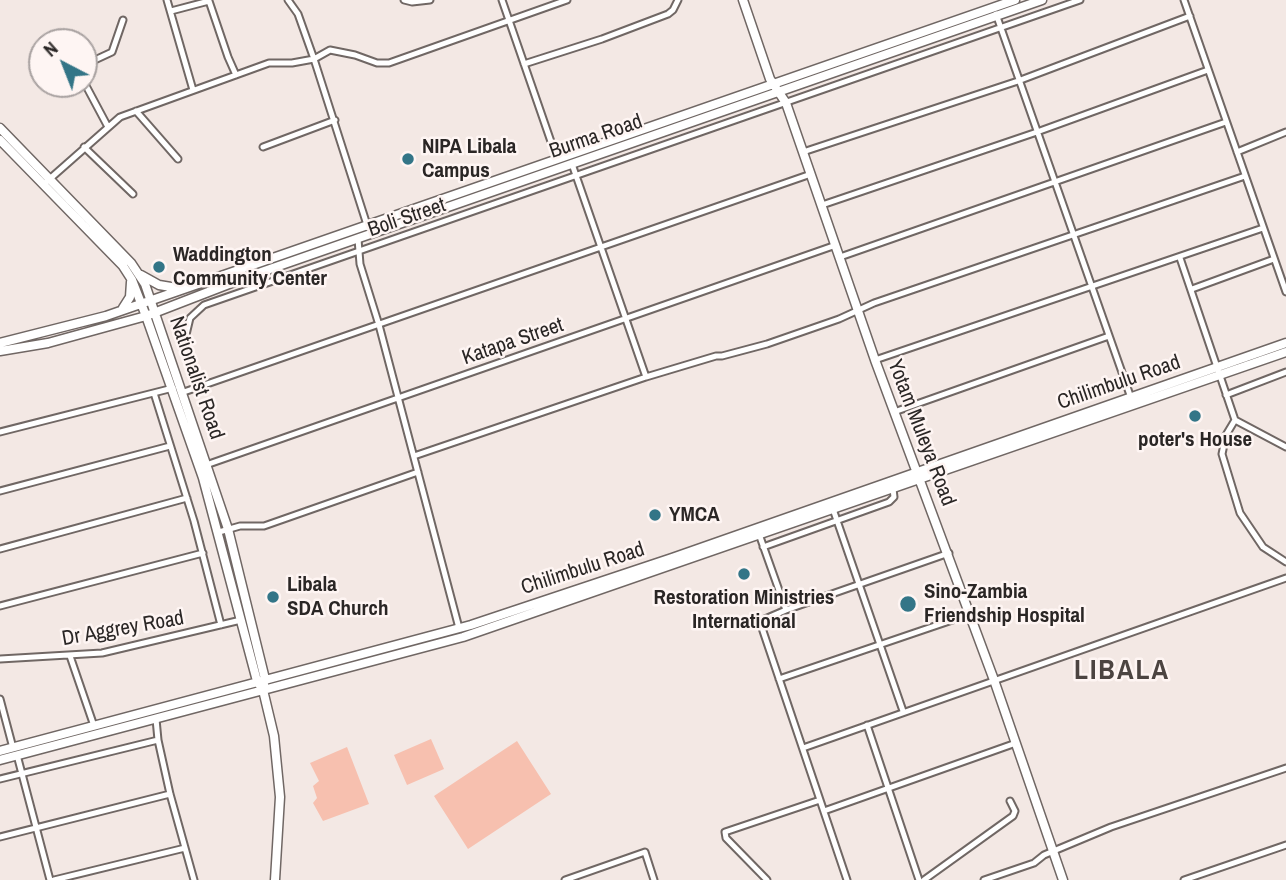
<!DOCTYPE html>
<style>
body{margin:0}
#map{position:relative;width:1286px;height:880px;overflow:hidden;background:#f3e8e4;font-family:"Archivo Narrow",sans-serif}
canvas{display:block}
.north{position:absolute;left:28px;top:28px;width:70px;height:70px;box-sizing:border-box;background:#fef5f3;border:2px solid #a9a2a1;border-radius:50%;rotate:318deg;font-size:19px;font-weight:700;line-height:28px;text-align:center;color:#2a2625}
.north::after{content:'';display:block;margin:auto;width:24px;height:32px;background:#337587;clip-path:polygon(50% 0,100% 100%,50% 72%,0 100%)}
</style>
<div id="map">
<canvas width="1286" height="880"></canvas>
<div class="north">N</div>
</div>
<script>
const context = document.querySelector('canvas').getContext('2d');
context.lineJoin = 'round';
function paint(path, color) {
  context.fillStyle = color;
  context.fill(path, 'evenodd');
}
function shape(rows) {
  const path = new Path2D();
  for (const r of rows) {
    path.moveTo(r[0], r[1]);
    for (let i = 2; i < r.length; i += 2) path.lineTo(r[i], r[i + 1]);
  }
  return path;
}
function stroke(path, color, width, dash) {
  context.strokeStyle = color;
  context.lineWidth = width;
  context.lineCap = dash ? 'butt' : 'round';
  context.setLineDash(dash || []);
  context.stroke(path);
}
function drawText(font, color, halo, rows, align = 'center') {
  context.font = font + ' "Archivo Narrow",sans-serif';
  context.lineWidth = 5;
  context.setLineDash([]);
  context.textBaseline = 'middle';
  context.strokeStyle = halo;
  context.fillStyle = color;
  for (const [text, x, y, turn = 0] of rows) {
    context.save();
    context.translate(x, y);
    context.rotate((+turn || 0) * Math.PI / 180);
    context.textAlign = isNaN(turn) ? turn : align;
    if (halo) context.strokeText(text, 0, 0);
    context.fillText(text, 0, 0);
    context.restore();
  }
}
paint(shape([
 [431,739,444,769,407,785,394,755],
 [517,741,551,794,468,849,434,796],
 [347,747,369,804,323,821,313,803,317,798,313,786,319,781,310,763]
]), '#f7c0af');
const street = shape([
 [167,0,193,90],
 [288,0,298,14,314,59,368,228],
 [404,0,412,2,430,0],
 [502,0,557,159],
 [1184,0,1286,292],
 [171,11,209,1,228,57,236,75],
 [996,14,1131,398],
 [524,64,602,39,668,14,673,10,678,0],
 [84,65,112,52,123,20],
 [84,82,108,127],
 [136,111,178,159],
 [84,147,133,194],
 [263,147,335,120],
 [803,152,1018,81,1190,16],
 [1237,152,1286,132],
 [572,164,646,377],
 [44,184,120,117,269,63,292,63,314,59,330,50,355,55,377,63,389,63,567,0],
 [822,205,1037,132,1208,70],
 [358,239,360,264,379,325,459,628],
 [840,257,1226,122],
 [1180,258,1235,420,1286,447],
 [1192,289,1274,259],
 [875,360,1263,228],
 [199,386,185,339,190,318,204,305,1080,0],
 [154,393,194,521,221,625],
 [181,393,811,174],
 [1226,395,1286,372],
 [894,412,1109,336],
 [1235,420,1226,435,1222,454,1240,513,1263,547,1286,562],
 [0,432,173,388],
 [414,456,646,377,716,356,722,356,767,344,839,319,874,303,1245,176],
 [206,465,836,245],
 [0,491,170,446],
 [833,509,903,711],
 [219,532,240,526,264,526,418,472],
 [759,534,786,610],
 [763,547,889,502,894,497,893,489],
 [0,549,187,498],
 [0,606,203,553],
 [70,656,94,726],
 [0,659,102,653,241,620],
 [779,679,970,614],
 [0,699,13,748],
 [156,719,158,740,170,794,194,880],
 [867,725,919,880],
 [803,748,1286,578],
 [17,755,50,880],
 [0,779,158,740],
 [824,811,1016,743],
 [0,837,170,794],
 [54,880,185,848],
 [565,880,645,852,654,880],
 [767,880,726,838,725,832,820,800],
 [847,880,761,625,765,619,786,610,949,553],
 [924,880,1013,816,1015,811,1010,801],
 [984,880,1034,863,1044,855,1111,827,1286,768],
 [1184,880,1286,845]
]);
const secondary = shape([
 [743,0,770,79,786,103,875,360,994,680,1063,880],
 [0,128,131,263,145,284,228,529,265,679,264,684],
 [0,140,123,266,132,280,146,316,203,478,257,681,263,690,274,736,280,797,275,880],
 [141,275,159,285,177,288],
 [123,308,130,297,131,282],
 [0,343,106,316,1015,0],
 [0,351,48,343,146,316,247,277,1042,0],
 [0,751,471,625,672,558,1286,343],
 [0,760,463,637,1286,352]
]);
stroke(street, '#706764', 9);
stroke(secondary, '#706764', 11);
stroke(street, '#fff', 5);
stroke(secondary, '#fff', 8);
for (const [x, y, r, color] of [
 [408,159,7,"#337587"],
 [159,267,7,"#337587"],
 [1195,416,7,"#337587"],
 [655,515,7,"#337587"],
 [744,574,7,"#337587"],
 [273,597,7,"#337587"],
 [908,604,9,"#337587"]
]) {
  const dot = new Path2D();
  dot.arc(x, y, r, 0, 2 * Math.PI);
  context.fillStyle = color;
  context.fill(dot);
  stroke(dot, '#fef5f3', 2.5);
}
drawText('21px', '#2a2625', '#fef5f3', [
 ["Burma Road",596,137,-19],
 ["Boli Street",407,218,-19],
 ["Katapa Street",513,342,-19],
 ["Nationalist Road",196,378,71],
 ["Chilimbulu Road",1119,383,-19],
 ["Yotam Muleya Road",921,433,69],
 ["Chilimbulu Road",583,569,-18],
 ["Dr Aggrey Road",123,629,-10]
]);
drawText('bold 21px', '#2a2625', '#fef5f3', [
 ["NIPA Libala",422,147],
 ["Campus",422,171],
 ["Waddington",173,255],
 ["Community Center",173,279],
 ["poter's House",1195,440,"center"],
 ["YMCA",669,515],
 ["Libala",287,585],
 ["SDA Church",287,609],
 ["Sino-Zambia",924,592],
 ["Friendship Hospital",924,616],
 ["Restoration Ministries",744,598,"center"],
 ["International",744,622,"center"]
], 'left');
context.letterSpacing = '2px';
drawText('bold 28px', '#4c4441', '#fef5f3', [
 ["LIBALA",1122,671]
]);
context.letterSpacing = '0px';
</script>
